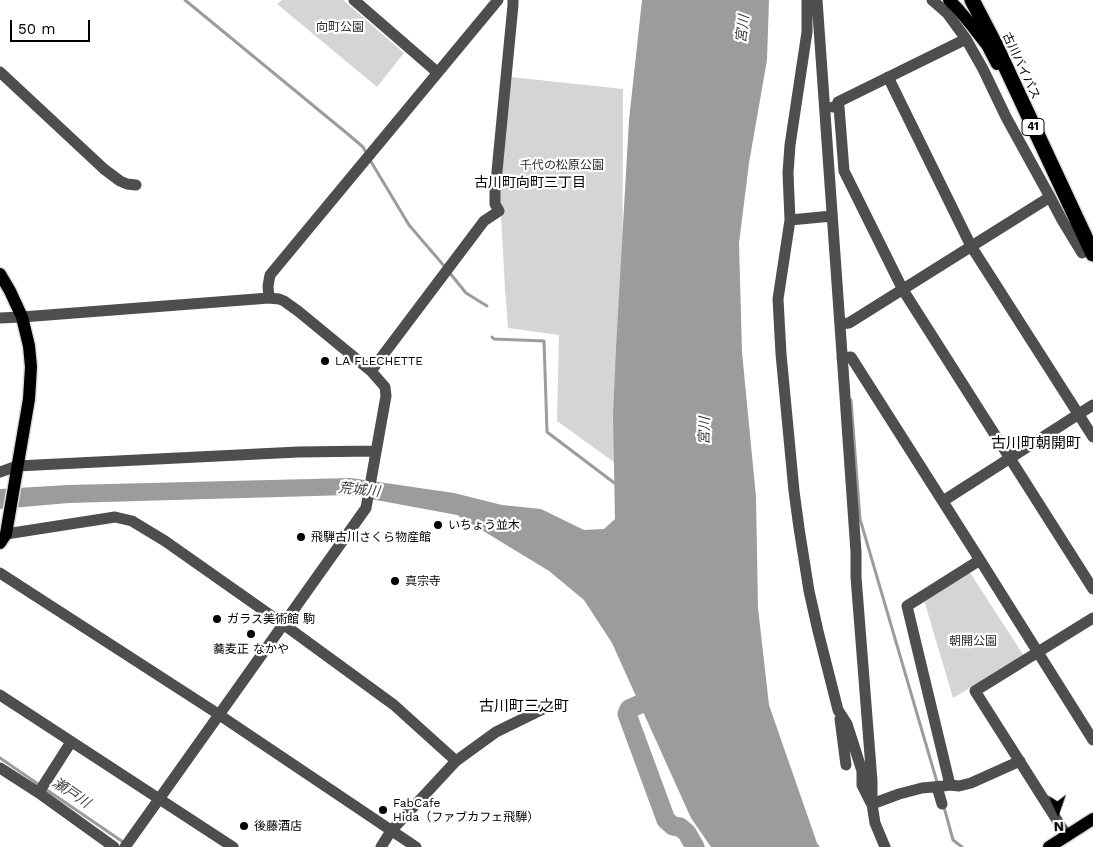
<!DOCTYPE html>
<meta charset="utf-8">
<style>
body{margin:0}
#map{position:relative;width:1093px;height:847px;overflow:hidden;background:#fff;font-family:"Work Sans",sans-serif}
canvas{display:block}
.north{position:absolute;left:1033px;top:787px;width:50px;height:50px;-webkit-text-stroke:4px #fff;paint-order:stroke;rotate:177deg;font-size:14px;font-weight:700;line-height:20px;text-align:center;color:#000}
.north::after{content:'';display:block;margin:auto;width:18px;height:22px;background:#000;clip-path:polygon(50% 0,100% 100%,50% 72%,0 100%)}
.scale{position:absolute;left:10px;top:20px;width:80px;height:22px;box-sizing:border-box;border:2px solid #000;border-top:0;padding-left:6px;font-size:15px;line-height:18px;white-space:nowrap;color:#000;-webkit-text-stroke:4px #fff;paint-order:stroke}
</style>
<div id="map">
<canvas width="1093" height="847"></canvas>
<div class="north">N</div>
<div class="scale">50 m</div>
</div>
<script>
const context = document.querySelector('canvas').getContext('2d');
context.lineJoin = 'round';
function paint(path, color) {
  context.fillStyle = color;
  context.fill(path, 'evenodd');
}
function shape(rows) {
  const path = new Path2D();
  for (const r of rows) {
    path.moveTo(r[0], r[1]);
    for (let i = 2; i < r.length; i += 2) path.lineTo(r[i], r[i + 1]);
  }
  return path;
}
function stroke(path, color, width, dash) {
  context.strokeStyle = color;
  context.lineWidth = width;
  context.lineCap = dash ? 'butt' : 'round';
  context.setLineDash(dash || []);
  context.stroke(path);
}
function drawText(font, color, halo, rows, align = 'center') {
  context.font = font + ' "Work Sans","Noto Sans JP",sans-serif';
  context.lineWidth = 4.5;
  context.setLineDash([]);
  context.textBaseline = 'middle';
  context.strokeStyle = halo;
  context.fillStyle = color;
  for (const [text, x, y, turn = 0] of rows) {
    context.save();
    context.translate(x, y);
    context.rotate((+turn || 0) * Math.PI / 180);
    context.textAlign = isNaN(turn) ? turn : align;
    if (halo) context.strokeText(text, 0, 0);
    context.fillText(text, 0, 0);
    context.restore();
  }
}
paint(shape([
 [282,0,343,0,404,53,377,87,277,4],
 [511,77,623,89,622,468,557,421,559,335,508,328,505,289,499,176],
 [969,571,1024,656,953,698,924,600]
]), '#d5d5d5');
paint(shape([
 [642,0,769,0,767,60,749,163,739,243,742,352,756,497,758,608,769,705,817,843,820,847,711,847,691,818,612,643,584,600,549,571,457,515,349,495,69,503,0,509,0,489,68,485,351,478,454,493,502,505,541,509,584,530,604,529,615,519,613,415,616,348,629,120]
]), '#9c9c9c');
stroke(shape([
 [185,0,349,135,363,147,367,154],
 [370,160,409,225,445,267],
 [449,272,466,293,487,306],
 [492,337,494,339,544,341,547,432,617,485],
 [851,400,860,519,937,782],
 [0,758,126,844],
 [944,807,953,840,962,847]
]), '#9c9c9c', 3);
stroke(shape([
 [663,694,629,709,627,714,666,820,673,826,680,827,687,833,695,847]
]), '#9c9c9c', 19);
const major = shape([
 [949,0,958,9,973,27,987,45,997,64],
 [0,274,10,291,22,317,29,346,31,367,29,399,6,534,0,543],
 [1049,847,1093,819]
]);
const highway = shape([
 [972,0,995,44,1093,254]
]);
stroke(major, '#dbdbdb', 15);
stroke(highway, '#dbdbdb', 18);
stroke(shape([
 [354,0,437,72],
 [807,0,807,32,790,145,788,173,790,220,778,299,781,354,794,491,799,528,809,591,818,631,838,710,847,724,862,771,862,785,871,803],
 [817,0,856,552,856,577,872,781,872,804,875,823,885,847],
 [932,0,947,13,966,39,983,69,1006,117,1050,197,1062,220,1082,253],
 [0,72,104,169,120,181,127,184,136,185],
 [888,77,971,246,1093,437],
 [833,107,839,107,838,102,966,39],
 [839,107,844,171,903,290,1093,589],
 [790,220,832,216],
 [269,298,268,286,270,275,498,0],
 [0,318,22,317,269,298,279,299,284,301,298,311,371,371],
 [840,324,849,323,1050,197],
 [842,358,851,357,980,560,1093,740],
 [0,472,17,466,298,452,375,451],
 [943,501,1093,405],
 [6,534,115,517,132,521,165,541,283,624,394,705,456,761],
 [0,573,212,710,416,847],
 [0,695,233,847],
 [840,719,846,765],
 [0,768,39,793,114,847],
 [950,785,907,606,980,560],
 [937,787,942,804],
 [41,789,71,742],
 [872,804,899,794,922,788,943,786,950,785,959,786,971,783,1020,761],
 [1067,836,975,691,1093,618],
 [125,847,366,508,386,396,385,387,371,371,484,221,499,211,495,204,495,192,513,5,513,0],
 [381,847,391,831,456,761,496,732,545,708,556,706]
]), '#4e4e4e', 11);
stroke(major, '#000', 12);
stroke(highway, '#000', 15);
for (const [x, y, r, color] of [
 [325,361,5,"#000"],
 [438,525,5,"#000"],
 [301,537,5,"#000"],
 [395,581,5,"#000"],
 [217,619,5,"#000"],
 [251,634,5,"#000"],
 [383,810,5,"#000"],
 [244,826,5,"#000"]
]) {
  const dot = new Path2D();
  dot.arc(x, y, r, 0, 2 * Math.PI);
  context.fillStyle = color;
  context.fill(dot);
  stroke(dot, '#fff', 2);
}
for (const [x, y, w] of [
 [1033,127,22]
]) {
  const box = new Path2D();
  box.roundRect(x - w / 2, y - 8.5, w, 17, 4);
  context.fillStyle = '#fff';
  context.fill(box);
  stroke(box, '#000', 1);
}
drawText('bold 11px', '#000', null, [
 ["41",1033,127]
]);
drawText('12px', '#2c2c2c', '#fff', [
 ["向町公園",340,27],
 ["千代の松原公園",562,165],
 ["朝開公園",973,641]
]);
drawText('12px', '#000', '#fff', [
 ["古川バイパス",1021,66,65]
]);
drawText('12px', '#000', '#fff', [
 ["LA FLECHETTE",335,361],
 ["いちょう並木",448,525],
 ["飛騨古川さくら物産館",311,537],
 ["真宗寺",405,581],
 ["ガラス美術館 駒",227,619],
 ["蕎麦正 なかや",251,649,"center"],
 ["FabCafe",393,803],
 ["Hida（ファブカフェ飛騨）",393,817],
 ["後藤酒店",254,826]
], 'left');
drawText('italic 14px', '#3d3d3d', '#fff', [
 ["宮川",743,29,-83],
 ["宮川",705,431,-89],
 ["荒城川",359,490,6],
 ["瀬戸川",71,793,34]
]);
drawText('14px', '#000', '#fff', [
 ["古川町向町三丁目",530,183]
]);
drawText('15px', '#000', '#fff', [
 ["古川町朝開町",1036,444],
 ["古川町三之町",524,707]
]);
</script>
